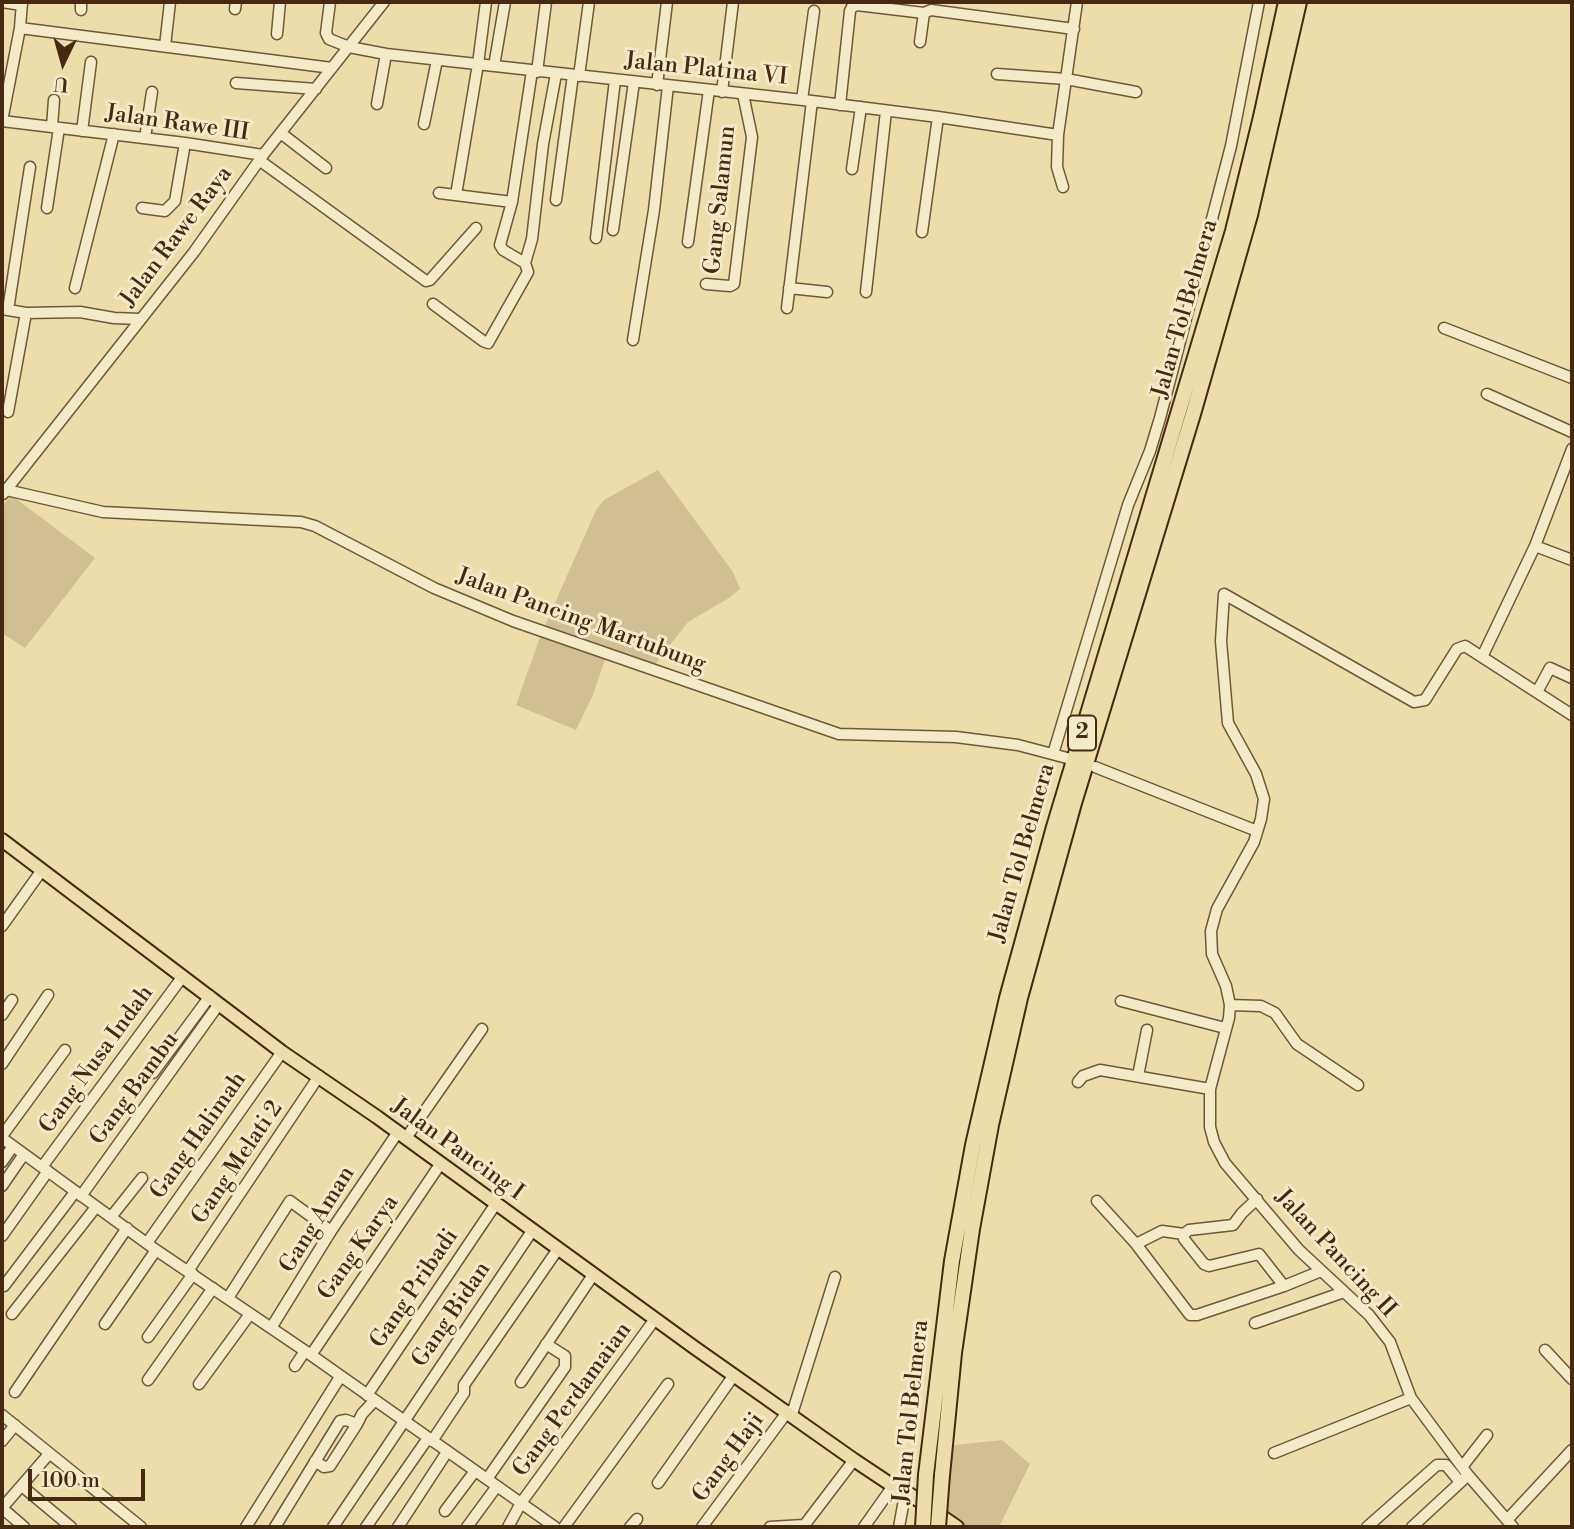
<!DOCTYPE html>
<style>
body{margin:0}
#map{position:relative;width:1574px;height:1529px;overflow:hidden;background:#ecdeab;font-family:"Libre Bodoni",serif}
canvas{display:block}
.frame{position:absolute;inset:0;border:4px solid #452a11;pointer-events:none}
.north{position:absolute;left:28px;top:28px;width:70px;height:70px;-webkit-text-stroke:5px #f3eac8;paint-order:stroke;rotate:185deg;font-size:19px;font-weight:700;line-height:28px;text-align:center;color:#452a11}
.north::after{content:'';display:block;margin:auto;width:24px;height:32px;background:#452a11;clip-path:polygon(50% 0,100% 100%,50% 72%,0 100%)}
.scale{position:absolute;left:28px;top:1469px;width:117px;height:32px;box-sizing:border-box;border:4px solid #452a11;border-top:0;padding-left:9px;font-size:21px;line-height:24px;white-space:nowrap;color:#452a11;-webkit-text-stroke:5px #f3eac8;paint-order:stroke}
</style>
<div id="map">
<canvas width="1574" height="1529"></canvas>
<div class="frame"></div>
<div class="north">U</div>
<div class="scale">100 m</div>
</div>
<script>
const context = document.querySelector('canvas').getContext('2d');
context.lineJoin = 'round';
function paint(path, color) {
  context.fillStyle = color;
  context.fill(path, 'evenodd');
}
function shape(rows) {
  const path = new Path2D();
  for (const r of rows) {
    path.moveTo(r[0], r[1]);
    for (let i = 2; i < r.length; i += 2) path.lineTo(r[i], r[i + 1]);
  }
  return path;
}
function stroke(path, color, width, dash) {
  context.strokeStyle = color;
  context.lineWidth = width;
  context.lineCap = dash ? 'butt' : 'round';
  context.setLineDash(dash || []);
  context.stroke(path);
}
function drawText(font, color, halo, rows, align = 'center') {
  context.font = font + ' "Libre Bodoni",serif';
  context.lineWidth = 6;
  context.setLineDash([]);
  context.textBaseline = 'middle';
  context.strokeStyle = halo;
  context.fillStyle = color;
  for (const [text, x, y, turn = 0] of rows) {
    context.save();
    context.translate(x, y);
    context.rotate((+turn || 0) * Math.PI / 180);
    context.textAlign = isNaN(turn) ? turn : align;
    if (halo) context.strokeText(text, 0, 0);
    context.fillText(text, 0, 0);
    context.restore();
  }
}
paint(shape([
 [658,470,733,572,740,589,729,598,688,622,649,672,606,657,592,697,576,730,516,705,540,637,596,510,604,500],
 [11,495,95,558,25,648,2,633,2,507],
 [1002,1440,1030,1464,999,1527,966,1527,947,1511,944,1446]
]), '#d0bf91');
const minor = shape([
 [2,2,22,5],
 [330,2,326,33,329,39,349,47,386,54,812,101,938,117,1058,135],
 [235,9,236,2],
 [81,10,81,2],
 [20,28,332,68],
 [277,34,280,2],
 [920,42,924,13,931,10,1074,29],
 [165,46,170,2],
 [494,66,505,2],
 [537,72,546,2],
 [997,74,1066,79,1136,92],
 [579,76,589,2],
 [236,83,316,89],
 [657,85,667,2],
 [722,92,733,2],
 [802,100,814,11],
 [377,104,386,54],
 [840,105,850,11,852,7,857,5,924,13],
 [2,121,185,143,263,155],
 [2,121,20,28,22,2],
 [424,124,437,60],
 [52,127,54,100],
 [82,131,91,62],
 [282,134,326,168],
 [145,138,152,92],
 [259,160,426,281,430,280,476,228],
 [852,169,861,107],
 [1063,187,1057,167,1058,135,1077,2],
 [457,189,478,64,486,2],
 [439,193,512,202],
 [556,200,573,75],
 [47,208,59,128],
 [142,208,165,211,175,201,185,143],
 [613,230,634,82],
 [922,232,938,117],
 [596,238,615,80],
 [688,242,709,90],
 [525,263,532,239,543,144,556,74],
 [706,284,730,286,734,284,752,137,743,94],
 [75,288,114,134],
 [789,288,827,292],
 [866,292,886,111],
 [433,304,483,341,488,343,528,272,525,263,503,250,500,245,512,202,532,71],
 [787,308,812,101],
 [2,309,26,313,80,312,114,318,140,319],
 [8,310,30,167],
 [1444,328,1572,378],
 [633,340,654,210,668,86],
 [1487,394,1572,432],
 [8,412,26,313],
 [2,489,103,512,301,522,315,526,434,588,513,621,839,734,956,737,1018,745,1067,758],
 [3,494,194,252,263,155,384,2],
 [1535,546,1572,560],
 [1482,657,1535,546,1572,449],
 [1537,692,1550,668,1572,678],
 [1053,754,1128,505,1150,451,1160,418,1231,146,1259,2],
 [1095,767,1257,831],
 [2,926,42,870],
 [1121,1001,1225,1028],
 [1230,1005,1261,1006,1275,1013,1297,1044,1358,1085],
 [2,1015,12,1000],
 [2,1064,48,995],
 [153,1073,210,996],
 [1138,1076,1147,1030],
 [1078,1082,1083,1076,1100,1070,1210,1089],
 [2,1136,65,1050],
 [2,1138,156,1250,311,1355,555,1527],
 [406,1138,482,1029],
 [2,1162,13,1146],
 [42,1167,183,976],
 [2,1186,24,1154],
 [81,1196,219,1004],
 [1257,1199,1242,1213,1233,1225,1189,1230,1184,1234,1184,1239,1204,1264,1209,1266,1259,1254,1284,1286,1321,1271],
 [1097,1201,1136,1244,1162,1231,1184,1234],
 [111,1217,142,1178],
 [2,1236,48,1171],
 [147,1243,282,1052],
 [1136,1244,1190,1315,1197,1315,1284,1286],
 [188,1271,319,1076],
 [4,1286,75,1192],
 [228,1298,290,1201,331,1231],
 [12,1314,96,1207],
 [1255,1323,1344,1292],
 [105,1324,156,1250],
 [271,1328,331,1231,398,1132],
 [148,1337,193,1274],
 [1545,1350,1572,1379],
 [311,1355,441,1163],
 [295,1366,305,1351],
 [148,1380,213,1288],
 [521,1382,593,1275],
 [199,1384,250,1314],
 [15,1392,127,1228],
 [367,1395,495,1205],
 [792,1414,835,1277],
 [2,1415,141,1527],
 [2,1441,15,1425],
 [432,1441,464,1393,464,1385,558,1249],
 [1274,1453,1411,1398],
 [315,1461,324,1467,330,1466,357,1424],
 [1462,1467,1487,1435],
 [487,1479,565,1367,565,1356,546,1344],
 [658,1483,734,1375],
 [23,1487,71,1527],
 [2,1508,49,1454],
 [2,1508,24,1527],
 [445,1511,475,1471],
 [1507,1520,1572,1450],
 [246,1527,340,1377],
 [275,1527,340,1421,346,1420,357,1424,362,1414,375,1400],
 [333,1527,532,1231],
 [366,1527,428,1438],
 [398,1527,447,1452],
 [467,1527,497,1486],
 [508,1527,521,1503,655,1319],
 [564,1527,668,1384],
 [630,1527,637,1519],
 [702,1527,788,1411],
 [770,1527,804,1525],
 [803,1527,854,1460],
 [864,1527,893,1486],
 [899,1527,904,1500],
 [1367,1527,1437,1465,1446,1465,1460,1482],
 [1412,1527,1465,1478],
 [1513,1527,1468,1475,1411,1398,1390,1342,1369,1315,1299,1250,1225,1163,1214,1142,1210,1127,1210,1089,1229,1018,1230,1005,1226,986,1212,954,1211,931,1217,909,1254,842,1261,819,1264,799,1256,774,1228,723,1221,641,1224,594,1414,702,1425,700,1457,649,1465,646,1572,715]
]);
const major = shape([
 [2,840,282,1052,377,1117,695,1348,854,1460,893,1486,905,1491,957,1527]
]);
const highway = shape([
 [926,1475,952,1261,973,1145,1007,998,1054,827,1233,231,1261,117,1286,2],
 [942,1475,954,1353,972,1229,991,1125,1020,998,1074,803,1193,414,1250,215,1299,2]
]);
stroke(minor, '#6f5738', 13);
stroke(major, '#452a11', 16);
stroke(highway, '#452a11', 18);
stroke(minor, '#f3eac8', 10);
stroke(major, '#ecdeab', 12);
stroke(highway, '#ecdeab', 14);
const highwayBridge = shape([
 [923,1527,926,1475],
 [938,1527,942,1475]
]);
stroke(highwayBridge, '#452a11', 18, []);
stroke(highwayBridge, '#ecdeab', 14);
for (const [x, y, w] of [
 [1082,733,28]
]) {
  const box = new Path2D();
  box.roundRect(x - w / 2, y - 17.5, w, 35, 5);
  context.fillStyle = '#f3eac8';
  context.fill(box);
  stroke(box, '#452a11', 2);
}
drawText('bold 21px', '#452a11', null, [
 ["2",1082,733]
]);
drawText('23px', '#452a11', '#f3eac8', [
 ["Jalan Platina VI",706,70,6],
 ["Jalan Rawe III",177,124,8],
 ["Gang Salamun",721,200,-84],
 ["Jalan Rawe Raya",177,237,-53],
 ["Jalan Tol Belmera",1186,309,-74],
 ["Jalan Pancing Martubung",581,621,20],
 ["Jalan Tol Belmera",1023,853,-74],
 ["Gang Nusa Indah",97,1060,-54],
 ["Gang Bambu",135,1089,-54],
 ["Gang Halimah",199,1136,-55],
 ["Jalan Pancing I",457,1150,36],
 ["Gang Melati 2",238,1163,-56],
 ["Gang Aman",318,1220,-58],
 ["Gang Karya",359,1248,-55],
 ["Jalan Pancing II",1335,1254,47],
 ["Gang Pribadi",415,1289,-56],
 ["Gang Bidan",452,1315,-56],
 ["Gang Perdamaian",573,1400,-54],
 ["Jalan Tol Belmera",912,1412,-84],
 ["Gang Haji",729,1458,-54]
]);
</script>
